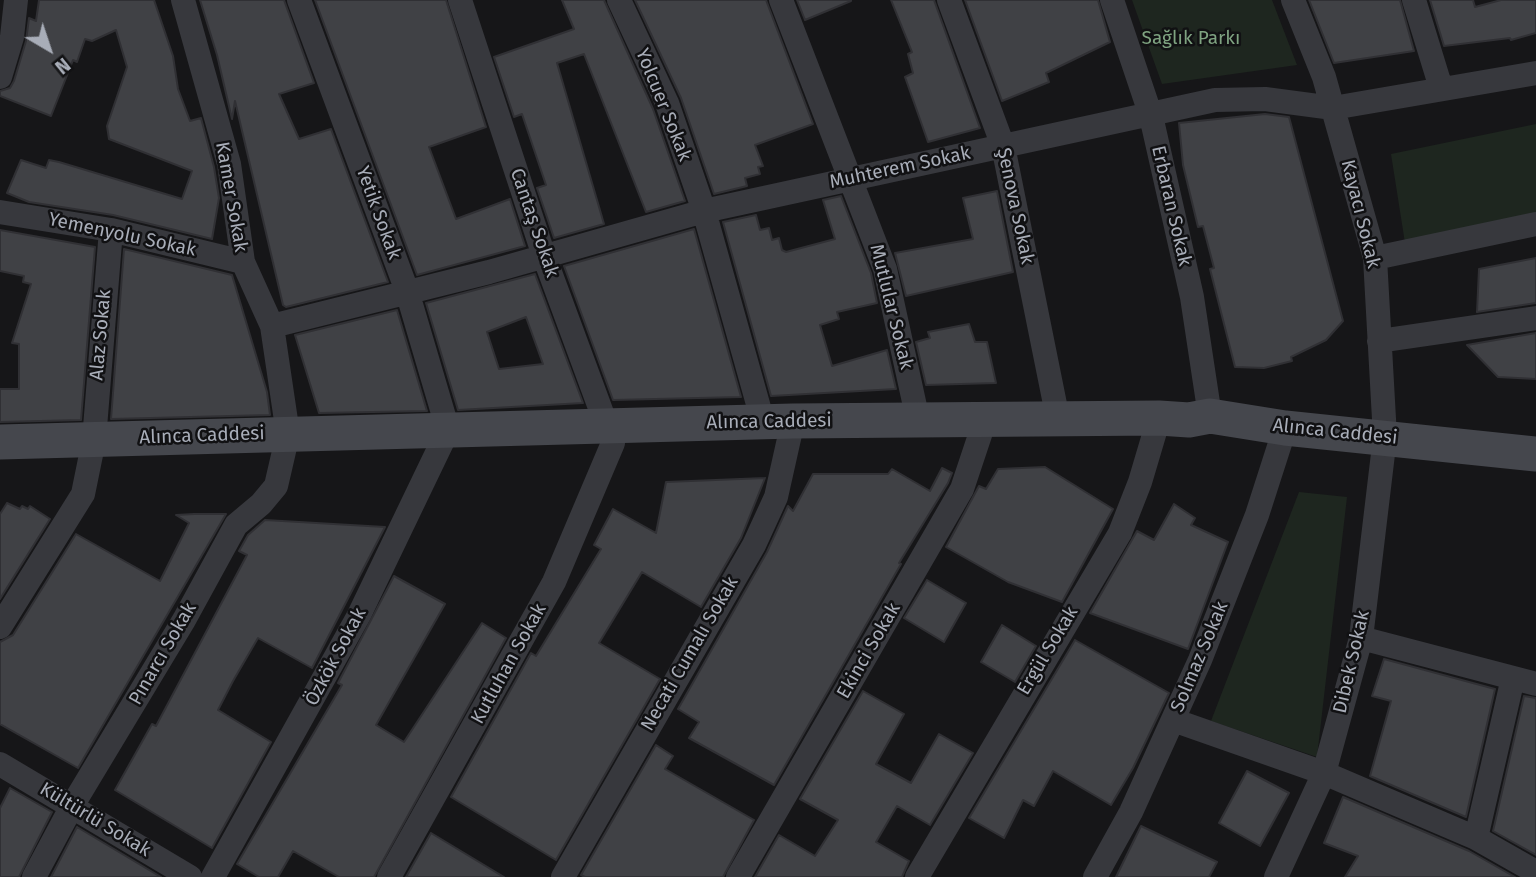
<!DOCTYPE html>
<meta charset="utf-8">
<style>
body{margin:0}
#map{position:relative;width:1536px;height:877px;overflow:hidden;background:#161618;font-family:"Fira Sans",sans-serif}
canvas{display:block}
.north{position:absolute;left:14px;top:14px;width:70px;height:70px;-webkit-text-stroke:5px #111113;paint-order:stroke;rotate:141deg;font-size:19px;font-weight:700;line-height:28px;text-align:center;color:#a8adb8}
.north::after{content:'';display:block;margin:auto;width:24px;height:32px;background:#a8adb8;clip-path:polygon(50% 0,100% 100%,50% 72%,0 100%)}
</style>
<div id="map">
<canvas width="1536" height="877"></canvas>
<div class="north">N</div>
</div>
<script>
const context = document.querySelector('canvas').getContext('2d');
context.lineJoin = 'round';
function paint(path, color) {
  context.fillStyle = color;
  context.fill(path, 'evenodd');
}
function shape(rows) {
  const path = new Path2D();
  for (const r of rows) {
    path.moveTo(r[0], r[1]);
    for (let i = 2; i < r.length; i += 2) path.lineTo(r[i], r[i + 1]);
  }
  return path;
}
function stroke(path, color, width, dash) {
  context.strokeStyle = color;
  context.lineWidth = width;
  context.lineCap = dash ? 'butt' : 'round';
  context.setLineDash(dash || []);
  context.stroke(path);
}
function drawText(font, color, halo, rows, align = 'center') {
  context.font = font + ' "Fira Sans",sans-serif';
  context.lineWidth = 5;
  context.setLineDash([]);
  context.textBaseline = 'middle';
  context.strokeStyle = halo;
  context.fillStyle = color;
  for (const [text, x, y, turn = 0] of rows) {
    context.save();
    context.translate(x, y);
    context.rotate((+turn || 0) * Math.PI / 180);
    context.textAlign = isNaN(turn) ? turn : align;
    if (halo) context.strokeText(text, 0, 0);
    context.fillText(text, 0, 0);
    context.restore();
  }
}
paint(shape([
 [1132,0,1272,0,1297,65,1162,84],
 [1536,124,1536,215,1405,243,1391,154],
 [1299,492,1347,497,1317,757,1211,721]
]), '#1e261f');
const building = shape([
 [39,0,154,0,173,56,178,89,190,121,201,118,214,167,219,198,212,239,113,215,29,202,7,193,21,160,46,168,49,160,59,162,182,199,192,171,109,139,107,126,127,67,116,30,92,41,85,39,77,62,73,60,51,116,0,96,0,91,10,88,14,81,26,41,29,18,36,21,39,0],
 [200,0,284,0,314,83,279,94,299,139,331,129,388,282,286,307,283,305,235,101,232,119,217,55,200,0],
 [315,0,446,0,486,127,429,147,456,219,510,199,525,246,417,275,315,0],
 [562,0,604,0,653,109,685,201,646,212,584,54,557,63,604,224,554,238,537,188,546,185,522,114,514,117,494,57,574,29,562,0],
 [635,0,766,0,813,124,755,145,763,166,758,167,760,174,745,178,747,186,714,194,681,98,635,0],
 [797,0,851,0,851,1,805,20,797,0],
 [891,0,934,0,980,128,928,142,905,77,913,73,908,54,912,52,891,0],
 [965,0,1098,0,1110,42,1046,73,1049,82,1002,101,965,0],
 [1309,0,1400,0,1414,51,1334,63,1309,0],
 [1430,0,1473,0,1475,7,1501,0,1536,0,1536,33,1511,40,1510,38,1444,46,1430,0],
 [1265,114,1289,117,1343,321,1326,340,1291,357,1292,361,1264,368,1235,367,1210,269,1214,268,1203,226,1198,227,1183,165,1179,123,1265,114],
 [997,191,1013,272,906,296,895,253,973,239,963,198,997,191],
 [841,196,871,273,877,303,837,312,839,319,820,325,832,366,887,350,896,389,771,396,723,222,756,215,760,230,769,228,772,240,779,238,782,250,786,252,835,239,823,200,841,196],
 [694,229,741,397,613,400,564,266,694,229],
 [0,230,95,247,81,420,0,422,0,389,19,389,19,344,12,343,31,284,23,282,24,276,0,271,0,230],
 [124,249,232,275,267,392,270,415,111,419,124,249],
 [1536,258,1536,303,1477,312,1479,269,1536,258],
 [535,274,583,403,458,410,426,303,535,274],
 [526,317,543,364,499,369,487,332,526,317],
 [397,310,427,411,319,413,295,335,397,310],
 [969,324,975,342,987,342,996,383,926,385,916,342,930,338,928,332,969,324],
 [1536,333,1536,379,1498,377,1467,345,1536,333],
 [1045,467,1113,509,1062,602,1008,582,946,547,979,486,986,489,998,469,1045,467],
 [942,468,952,473,948,483,899,563,901,564,774,785,689,738,699,722,678,709,767,552,788,506,793,511,813,474,888,474,892,469,930,491,942,468],
 [765,478,741,538,701,607,642,572,599,643,660,679,556,860,451,797,531,653,536,656,601,549,594,545,613,509,656,533,666,482,765,478],
 [7,503,20,509,22,506,28,509,30,506,50,519,0,599,0,514,7,503],
 [1174,504,1195,518,1191,525,1228,542,1188,649,1090,613,1137,531,1154,540,1174,504],
 [194,514,226,514,78,768,0,724,0,642,13,635,76,534,160,581,189,523,176,515,194,514],
 [265,520,385,527,312,668,258,638,233,681,218,710,271,742,212,848,115,790,152,724,156,726,247,555,239,551,248,535,265,520],
 [394,576,445,604,376,725,404,742,482,623,506,638,374,877,339,877,293,851,278,877,259,877,237,864,342,685,338,683,394,576],
 [927,580,966,603,944,642,904,618,927,580],
 [1002,625,1036,646,1015,682,981,662,1002,625],
 [1075,640,1169,693,1133,768,1111,805,1053,771,1034,806,1023,800,1004,838,969,818,1075,640],
 [1384,659,1495,689,1466,817,1370,776,1391,701,1372,696,1384,659],
 [863,691,904,714,876,764,911,783,939,734,973,753,930,825,897,806,876,842,909,861,902,877,755,877,779,835,815,856,838,820,800,799,863,691],
 [1524,696,1536,698,1536,855,1493,831,1524,696],
 [656,745,673,756,665,769,754,820,723,877,585,877,581,875,656,745],
 [1247,771,1289,793,1260,846,1219,823,1247,771],
 [10,788,52,812,19,877,0,877,0,808,10,788],
 [1343,797,1469,851,1515,877,1345,877,1358,856,1324,843,1343,797],
 [1141,826,1217,862,1209,877,1116,877,1141,826],
 [77,827,161,877,51,877,77,827],
 [431,833,504,877,406,877,431,833]
]);
paint(building, '#404145');
stroke(building, '#303034', 2);
stroke(shape([
 [619,0,667,103,704,211,763,422],
 [781,0,885,269,918,420],
 [949,0,1003,146,1058,419],
 [1112,0,1151,116,1192,297,1210,416],
 [1414,0,1441,88],
 [0,77,12,37,16,0],
 [0,212,111,230,243,262],
 [1375,258,1536,224],
 [272,326,489,272,704,211,1215,100,1265,99,1333,108,1536,73],
 [1379,341,1536,318],
 [0,627,83,494,94,440,111,230],
 [1361,638,1536,684],
 [1173,720,1324,773,1476,838,1536,872],
 [0,764,190,877],
 [1476,838,1513,678],
 [34,877,72,806,184,620,236,525,261,504,276,486,288,434,272,326,243,262,229,164,183,0],
 [213,877,359,615,448,430,407,291,299,0],
 [389,877,554,582,613,443,544,256,460,0],
 [563,877,754,545,776,497,793,421],
 [738,877,962,489,985,420],
 [917,877,1120,533,1140,482,1159,418],
 [1095,877,1131,812,1200,660,1257,515,1285,428],
 [1276,877,1324,773,1361,638,1385,437,1375,258,1324,77,1293,0]
]), '#37383d', 24);
stroke(shape([
 [0,442,793,421,1159,418,1189,420,1210,416,1285,428,1536,454]
]), '#45474d', 35);
drawText('19px', '#7fa381', '#111113', [
 ["Sağlık Parkı",1191,39]
]);
drawText('19px', '#a8adb8', '#111113', [
 ["Yolcuer Sokak",663,105,68],
 ["Muhterem Sokak",900,168,-12],
 ["Kamer Sokak",231,197,80],
 ["Şenova Sokak",1015,206,78],
 ["Erbaran Sokak",1171,206,77],
 ["Yetik Sokak",378,213,70],
 ["Kayacı Sokak",1360,214,76],
 ["Cantaş Sokak",534,223,71],
 ["Yemenyolu Sokak",122,235,12],
 ["Mutlular Sokak",891,307,76],
 ["Alaz Sokak",101,335,-85],
 ["Alınca Caddesi",769,422,-1],
 ["Alınca Caddesi",1335,432,6],
 ["Alınca Caddesi",202,436,-2],
 ["Ekinci Sokak",869,651,-60],
 ["Ergül Sokak",1048,651,-59],
 ["Pınarcı Sokak",163,654,-60],
 ["Necati Cumalı Sokak",690,654,-60],
 ["Özkök Sokak",336,657,-62],
 ["Solmaz Sokak",1200,657,-67],
 ["Dibek Sokak",1352,662,-77],
 ["Kutluhan Sokak",509,664,-61],
 ["Kültürlü Sokak",95,820,31]
]);
</script>
